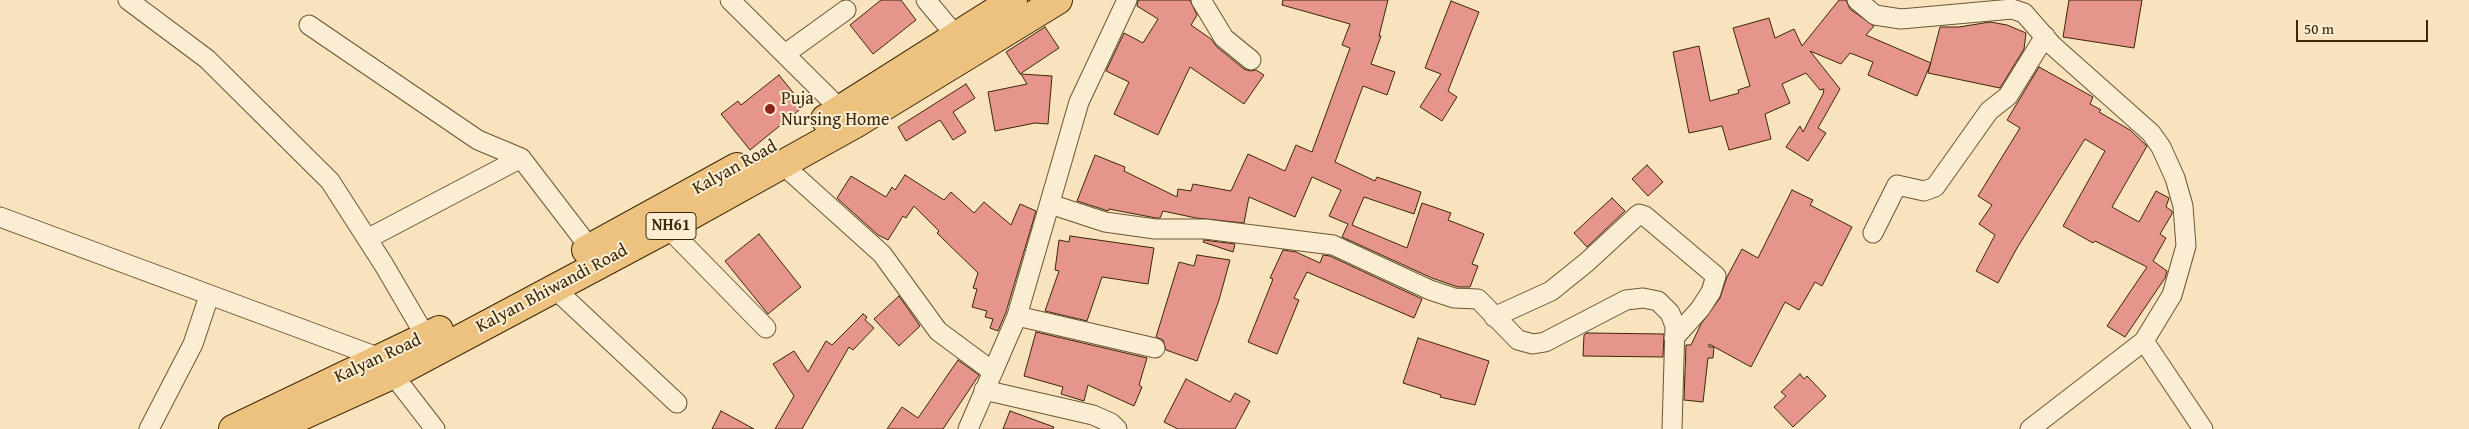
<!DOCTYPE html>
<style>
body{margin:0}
#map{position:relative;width:2469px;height:429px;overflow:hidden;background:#f8e3bc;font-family:"Gentium Book Plus",serif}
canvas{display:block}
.scale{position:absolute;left:2296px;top:20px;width:132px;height:22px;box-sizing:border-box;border:2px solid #3c2707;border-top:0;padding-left:6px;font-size:15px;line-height:18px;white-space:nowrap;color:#3c2707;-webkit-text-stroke:4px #faedd3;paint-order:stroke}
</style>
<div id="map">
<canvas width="2469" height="429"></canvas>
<div class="scale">50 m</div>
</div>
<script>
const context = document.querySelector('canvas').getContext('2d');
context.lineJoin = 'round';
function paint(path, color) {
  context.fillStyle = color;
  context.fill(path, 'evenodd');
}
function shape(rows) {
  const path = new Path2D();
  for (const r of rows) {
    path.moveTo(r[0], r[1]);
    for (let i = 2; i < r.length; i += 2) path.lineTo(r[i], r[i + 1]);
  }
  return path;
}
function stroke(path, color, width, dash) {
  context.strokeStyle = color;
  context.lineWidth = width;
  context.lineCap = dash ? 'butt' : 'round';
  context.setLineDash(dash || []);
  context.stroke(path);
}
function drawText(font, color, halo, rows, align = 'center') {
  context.font = font + ' "Gentium Book Plus",serif';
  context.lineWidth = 4;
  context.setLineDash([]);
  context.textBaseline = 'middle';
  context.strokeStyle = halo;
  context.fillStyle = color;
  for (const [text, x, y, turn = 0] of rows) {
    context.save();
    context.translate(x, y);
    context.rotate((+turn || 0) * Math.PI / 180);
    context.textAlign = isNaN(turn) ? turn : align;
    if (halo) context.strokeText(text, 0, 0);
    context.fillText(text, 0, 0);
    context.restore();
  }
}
const building = shape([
 [881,0,901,0,916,20,873,54,850,25,881,0],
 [1138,0,1190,0,1197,15,1191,25,1211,39,1217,47,1244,69,1250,71,1256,70,1264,75,1244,104,1190,67,1158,135,1114,114,1129,82,1106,71,1124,33,1143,43,1158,19,1137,6,1138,0],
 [1283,0,1388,0,1379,36,1381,36,1371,64,1395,72,1387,95,1363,86,1335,162,1375,181,1377,177,1421,192,1414,214,1364,197,1352,225,1407,248,1422,203,1451,213,1448,220,1484,234,1472,264,1478,266,1470,287,1458,287,1432,278,1342,237,1348,224,1329,216,1341,190,1312,177,1295,217,1249,197,1244,223,1196,218,1163,211,1160,218,1156,218,1109,209,1108,211,1077,201,1095,155,1125,167,1124,171,1177,197,1178,189,1191,191,1193,184,1231,191,1248,154,1285,171,1296,145,1312,152,1350,48,1342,45,1350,24,1282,5,1283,0],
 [1839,0,1846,0,1850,9,1874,26,1866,35,1931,63,1917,96,1868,75,1873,62,1850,53,1841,64,1810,51,1840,89,1818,128,1826,133,1808,161,1786,147,1800,126,1803,132,1823,94,1824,89,1820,90,1806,73,1782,84,1790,103,1765,114,1771,139,1729,150,1722,126,1689,133,1673,52,1699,46,1710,101,1739,93,1738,90,1750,86,1733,28,1769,18,1775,38,1794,29,1802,46,1839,0],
 [2069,0,2142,0,2134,48,2063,37,2069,0],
 [1451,1,1479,12,1448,91,1457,97,1442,121,1420,107,1441,74,1425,68,1451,1],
 [1990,22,2007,25,2026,33,2024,49,2000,88,1928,73,1940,27,1959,27,1990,22],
 [1045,27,1059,48,1020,74,1006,52,1045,27],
 [2039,67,2093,97,2090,104,2101,110,2099,112,2130,130,2147,146,2112,207,2139,222,2156,191,2169,198,2166,207,2172,211,2172,214,2160,234,2166,238,2153,261,2167,271,2165,278,2125,337,2107,326,2147,267,2095,241,2093,243,2063,226,2105,151,2085,139,2017,248,1998,283,1976,271,1995,235,1979,224,1992,205,1978,196,2020,128,2007,120,2039,67],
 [1021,74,1052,76,1048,124,1035,123,995,131,988,92,1027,84,1021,74],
 [779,75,804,106,750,150,721,114,738,101,741,105,779,75],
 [966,84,975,98,953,112,966,132,953,140,940,120,906,141,898,127,966,84],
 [1647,165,1663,182,1648,196,1632,179,1647,165],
 [905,175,944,200,951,192,974,213,984,202,1011,225,1020,204,1036,211,1006,312,998,331,990,328,993,319,985,317,987,311,972,307,977,289,973,288,978,273,937,233,939,231,914,206,906,218,903,216,888,240,878,235,837,198,851,176,886,197,892,187,895,190,905,175],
 [1792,190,1813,200,1810,205,1852,227,1822,286,1815,282,1799,310,1785,302,1751,367,1709,344,1709,347,1714,347,1713,358,1708,358,1703,402,1684,400,1686,345,1691,345,1701,324,1720,298,1727,277,1742,249,1758,258,1792,190],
 [1612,198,1625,211,1587,247,1574,233,1612,198],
 [759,234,801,287,768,314,725,261,759,234],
 [1070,236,1154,248,1148,284,1102,277,1087,321,1045,311,1059,271,1055,270,1059,240,1069,242,1070,236],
 [1204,240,1235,244,1233,252,1203,242,1204,240],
 [1283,250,1296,252,1320,263,1323,255,1330,256,1422,299,1414,318,1307,272,1294,298,1299,300,1277,354,1248,342,1273,279,1270,278,1283,250],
 [1197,255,1230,260,1219,300,1197,361,1166,350,1163,340,1156,337,1179,262,1194,266,1197,255],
 [899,296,920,326,899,346,874,319,899,296],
 [863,314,867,317,865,320,874,328,853,350,849,347,802,429,775,429,794,396,773,364,794,351,808,372,826,341,832,345,863,314],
 [1036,332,1147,358,1139,385,1142,387,1134,406,1088,385,1084,401,1061,394,1063,387,1024,376,1036,332],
 [1587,333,1664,334,1663,357,1583,356,1584,335,1587,333],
 [1418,338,1489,361,1475,405,1440,397,1441,395,1403,383,1418,338],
 [958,360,979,375,943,429,887,429,902,407,918,418,958,360],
 [1800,374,1804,379,1807,376,1826,396,1793,427,1774,407,1786,396,1781,392,1800,374],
 [1186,379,1230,402,1235,393,1250,401,1235,429,1178,429,1164,422,1186,379],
 [721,411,754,429,712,429,721,411],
 [1010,411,1054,427,1053,429,1003,429,1010,411]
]);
paint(building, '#e5958b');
stroke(building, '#3c2707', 1);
const minor = shape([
 [128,0,207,59,330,181,384,265,426,337],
 [730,0,841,110],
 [926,0,956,36],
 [1201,0,1224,38,1251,60],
 [1857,0,1875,15,1901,19,2012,9,2024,13,2052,45,2151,133,2161,147,2175,178,2183,206,2186,246,2172,295,2144,341,2203,429],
 [309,25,478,140,521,158,590,248],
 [785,54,846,10],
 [782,164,882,254,938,331,992,371],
 [1050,204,1105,222,1155,229,1205,229,1333,245,1430,290,1454,298,1478,299,1518,340,1533,344,1545,342,1626,300,1643,298,1658,301,1670,313,1675,326,1672,429],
 [0,217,380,358,435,429],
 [668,228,766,328],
 [1873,233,1897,185,1924,191,1935,187,1989,111,2008,96,2045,36],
 [367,239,521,158],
 [554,288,677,403],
 [1017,316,1155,348],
 [1494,317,1551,291,1587,262,1639,214,1645,216,1716,276,1711,292,1700,309,1674,338],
 [984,390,1093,415,1111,423,1117,429],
 [149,429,193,344,209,296],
 [968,429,1017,316,1079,102,1127,0],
 [2030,429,2144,341]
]);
const highway = shape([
 [825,119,1013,0],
 [586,250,737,167],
 [233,429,439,330],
 [273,429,394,374,668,228,855,124,1058,0]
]);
stroke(minor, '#6b5634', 21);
stroke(highway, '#3c2707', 30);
stroke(minor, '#faedd3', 19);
stroke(highway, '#ecc27e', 28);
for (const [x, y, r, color] of [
 [770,109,6,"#8f2418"]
]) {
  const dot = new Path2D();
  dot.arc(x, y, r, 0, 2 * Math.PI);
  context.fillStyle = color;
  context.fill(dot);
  stroke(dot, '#faedd3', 2);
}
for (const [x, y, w] of [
 [671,226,50]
]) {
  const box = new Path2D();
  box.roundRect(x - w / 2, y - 13.5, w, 27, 4);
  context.fillStyle = '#faedd3';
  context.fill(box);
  stroke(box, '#3c2707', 1);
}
drawText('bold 16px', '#3c2707', null, [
 ["NH61",671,226]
]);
drawText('18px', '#3c2707', '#faedd3', [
 ["Puja",781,99],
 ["Nursing Home",781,120]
], 'left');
drawText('18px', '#3c2707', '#faedd3', [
 ["Kalyan Road",735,168,-29],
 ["Kalyan Bhiwandi Road",552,289,-28],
 ["Kalyan Road",378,359,-25]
]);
</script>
